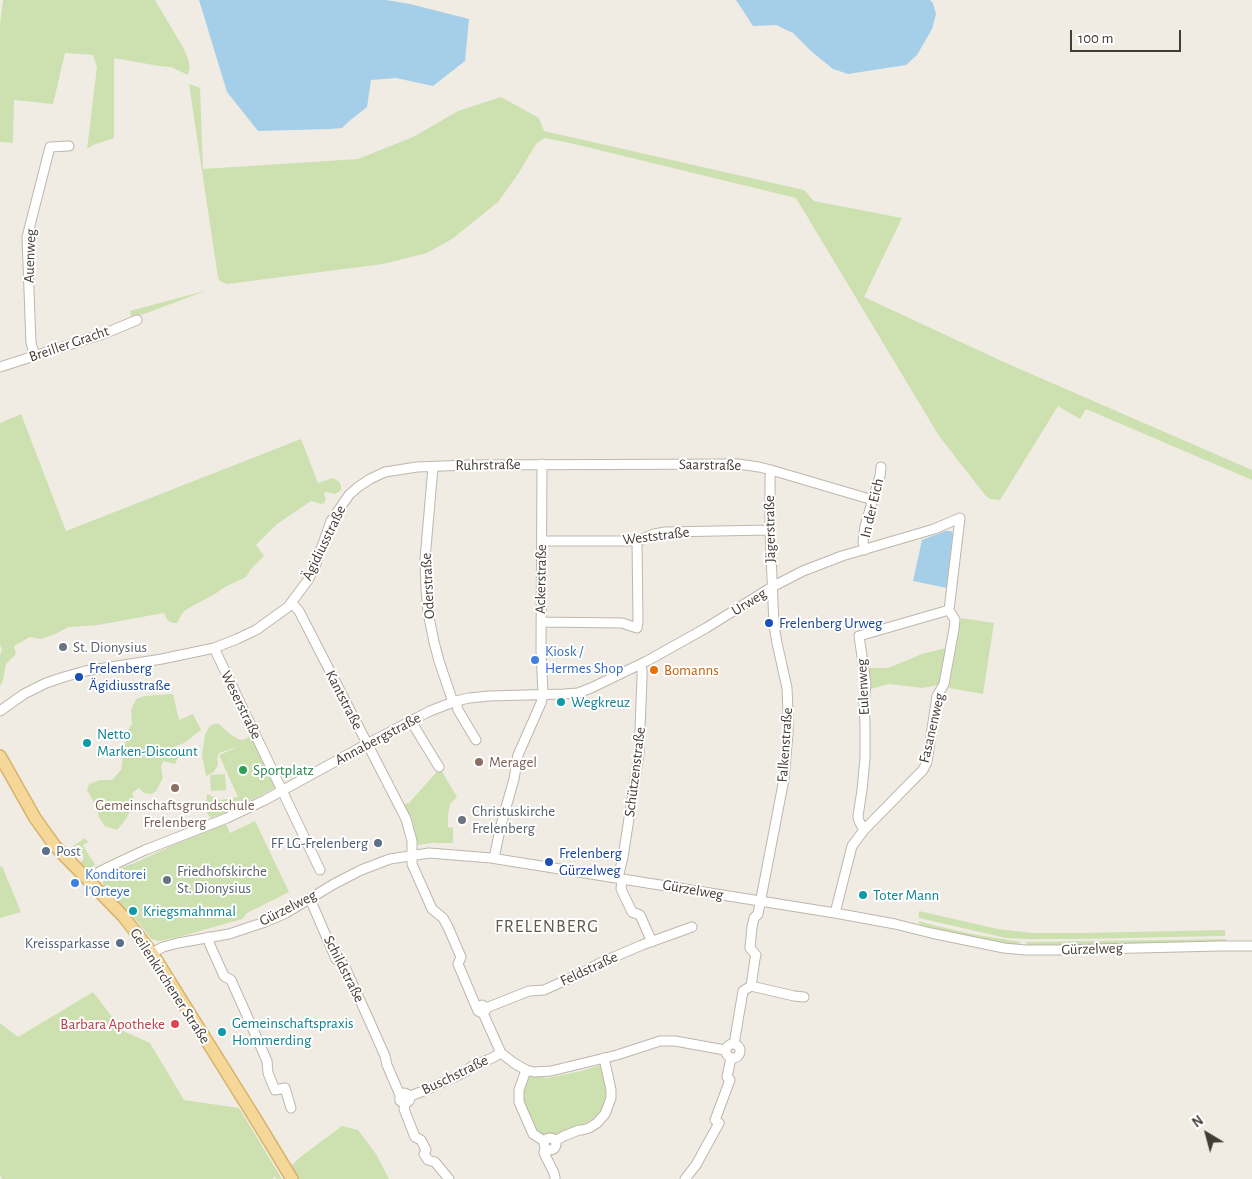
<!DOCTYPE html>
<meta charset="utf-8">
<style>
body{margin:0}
#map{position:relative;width:1252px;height:1179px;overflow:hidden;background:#f0ece4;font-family:"Alegreya Sans",sans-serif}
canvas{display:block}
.north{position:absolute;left:1182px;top:1109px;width:50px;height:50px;-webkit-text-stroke:4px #fff;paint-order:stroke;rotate:323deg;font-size:14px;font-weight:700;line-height:20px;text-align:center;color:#423c35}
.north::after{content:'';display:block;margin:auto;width:18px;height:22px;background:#423c35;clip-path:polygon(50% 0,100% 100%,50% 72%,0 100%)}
.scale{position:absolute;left:1070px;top:30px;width:111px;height:22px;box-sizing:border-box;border:2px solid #423c35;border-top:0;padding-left:6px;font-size:15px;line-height:18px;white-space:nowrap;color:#423c35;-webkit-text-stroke:4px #fff;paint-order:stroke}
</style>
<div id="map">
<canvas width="1252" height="1179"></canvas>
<div class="north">N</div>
<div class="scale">100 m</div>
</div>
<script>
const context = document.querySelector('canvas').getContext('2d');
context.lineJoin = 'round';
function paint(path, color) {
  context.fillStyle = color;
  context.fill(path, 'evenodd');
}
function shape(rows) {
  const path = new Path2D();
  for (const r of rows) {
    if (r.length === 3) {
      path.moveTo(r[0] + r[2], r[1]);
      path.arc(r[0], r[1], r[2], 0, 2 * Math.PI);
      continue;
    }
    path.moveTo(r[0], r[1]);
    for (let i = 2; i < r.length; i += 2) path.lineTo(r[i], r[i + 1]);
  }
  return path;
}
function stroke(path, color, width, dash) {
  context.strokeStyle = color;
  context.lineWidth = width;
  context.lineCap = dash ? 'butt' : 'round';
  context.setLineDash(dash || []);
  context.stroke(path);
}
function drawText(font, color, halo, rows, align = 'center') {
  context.font = font + ' "Alegreya Sans",sans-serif';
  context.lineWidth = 4;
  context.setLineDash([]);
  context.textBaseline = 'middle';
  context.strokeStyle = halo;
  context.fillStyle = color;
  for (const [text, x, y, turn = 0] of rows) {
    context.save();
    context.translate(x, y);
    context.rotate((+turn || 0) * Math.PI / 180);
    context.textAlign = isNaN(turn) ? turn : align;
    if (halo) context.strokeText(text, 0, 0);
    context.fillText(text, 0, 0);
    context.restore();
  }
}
paint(shape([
 [3,0,155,0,184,49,188,59,190,67,188,75,171,67,159,66,114,58,114,138,93,145,87,149,97,67,93,55,65,53,53,104,14,100,13,143,0,142,0,25],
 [189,84,200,88,203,169,358,159,413,137,458,111,501,97,539,118,544,131,804,190,814,201,902,218,864,297,1006,363,1252,470,1252,480,1086,409,1080,419,1058,406,1000,500,990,499,985,495,939,436,796,198,570,143,544,138,536,144,518,174,498,202,452,239,427,253,383,264,227,284,221,282,218,278],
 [208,290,136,317,131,318,130,311],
 [21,414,66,531,301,439,318,483,333,478,339,482,341,485,341,489,340,491,335,494,325,492,324,494,326,499,324,503,321,504,311,501,277,524,256,545,264,556,251,569,246,577,225,587,215,594,189,608,183,612,177,623,173,623,168,621,164,613,98,625,69,627,55,634,41,639,30,637,14,646,16,654,6,664,4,676,2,683,0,685,0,655,2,650,0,645,0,423],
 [961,618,994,623,983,694,949,688],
 [946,648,942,679,939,685,922,688,889,684,871,689,868,668,888,668,922,654],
 [173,694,179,720,193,714,201,730,184,743,174,747,179,756,175,764,163,761,161,767,163,778,156,791,152,794,144,793,139,788,132,793,135,802,126,819,117,830,105,826,99,818,97,808,87,790,89,784,100,780,112,780,121,770,127,732,132,724,131,710,136,699,144,696],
 [213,724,219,724,230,734,238,739,243,740,251,736,275,788,227,812,211,818,208,815,206,808,207,794,220,800,238,797,219,755,240,746,219,753,217,758,218,765,214,772,206,776,202,755,205,735,209,727],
 [440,768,457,797,450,804,448,815,448,827,453,828,453,843,431,843,418,845,412,819,404,804,409,803],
 [225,774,226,790,211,791,210,775],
 [255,821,289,892,247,913,242,919,179,937,159,941,151,939,137,921,105,889,103,883,104,879,118,869,137,862,171,846,226,824,230,833],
 [85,838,88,842,83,845,91,859,92,859,95,865,89,869,86,869,81,862,84,858,73,846],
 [2,866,21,912,0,918,0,867],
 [919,911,998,929,1032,933,1082,933,1225,930,1225,936,1076,939,1027,939,1006,938,919,918],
 [919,921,937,926,972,934,1021,942,1018,945,999,942,932,928,919,924],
 [1227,939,1224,943,1071,945,1027,945,1026,942],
 [93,992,123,1031,150,1043,184,1100,239,1108,282,1179,276,1179,274,1176,273,1179,2,1179,0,1175,0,1023,18,1037],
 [604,1064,609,1091,603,1112,584,1124,560,1134,542,1135,538,1132,524,1102,522,1089,527,1074,547,1078,581,1071],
 [342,1126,358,1130,376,1154,389,1179,297,1179,290,1167,299,1158]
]), '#cde1b0');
paint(shape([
 [199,0,386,0,410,4,469,19,465,61,433,86,396,78,371,80,367,107,348,122,342,128,330,129,258,131,227,92],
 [736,0,930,0,933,3,936,14,932,29,917,55,906,65,848,74,833,69,812,52,793,33,776,25,753,26],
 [945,531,951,531,955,538,947,588,913,581,922,540]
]), '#a5cfe8');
const minor = shape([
 [35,356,31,343,27,237,50,147,69,146],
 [0,367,106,333,137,320],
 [433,467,425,559,426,589,428,612,434,642,439,661,453,702],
 [542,541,626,541,640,540,654,534,665,532,770,530],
 [865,550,863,542,865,526,880,476,881,467],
 [292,603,299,611,406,819,412,841,412,864,432,909,443,918,448,927,461,957,458,964,478,1011,482,1013,486,1010,485,1007,482,1005,480,1006,478,1008],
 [541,622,622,623,637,628,638,621,637,540],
 [214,648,320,870],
 [456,701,458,710,476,740],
 [0,711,24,694,46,683,64,677,85,671,162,659,214,648,237,639,256,630,288,607,308,580,315,566,331,521,349,495,358,487,370,479,385,472,417,467,468,465,738,464,759,467,771,470,873,500],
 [411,720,417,731,439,767],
 [864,830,859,821,858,816,862,790,865,758,865,726,864,700,866,684,859,636,949,610],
 [494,858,501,825,514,779,518,755,537,712,541,703,543,694,541,651,542,464],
 [618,878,623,857,639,754,642,678,642,670,640,665],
 [622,879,621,889,632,912,640,915,652,942],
 [89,881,99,872,113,865,145,850,227,818,265,800,367,744,430,711,456,701,469,698,489,696,564,694,578,693,591,688,647,661,706,628,772,587,803,571,842,556,934,529,960,518,949,610,955,620,954,629,944,684,937,696,927,762,923,770,914,779,864,830,852,846,835,913],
 [310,899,336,959,344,965,369,1020,385,1056,387,1065,400,1095,400,1101,405,1104,409,1101,410,1098,407,1094,404,1093,400,1095],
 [208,937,210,945,224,976,231,980,244,1009,267,1061,268,1073,275,1090,285,1088,291,1108],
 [152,953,163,947,178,943,229,934,265,922,286,913,334,884,361,870,390,859,429,853,491,858,835,913,895,924,931,933,1004,948,1025,950,1057,950,1220,946,1252,946],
 [751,986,794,996,804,997],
 [486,1008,529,991,544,990,584,972,600,963,642,945,692,927],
 [483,1013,501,1053,514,1063,526,1070,534,1072,551,1071,617,1055,660,1041,675,1041,725,1050],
 [733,1051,7],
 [734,1044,743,991,751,986,755,959,756,955,750,948,752,927,754,918,758,914,784,779,788,734,788,712,787,688,777,643,774,626,770,530,770,478,771,470],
 [526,1070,519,1090,519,1102,533,1134,544,1141],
 [410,1096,426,1090,465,1072,471,1067,492,1058,501,1053],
 [405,1104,404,1109,415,1137,421,1140,426,1150,424,1154,428,1160,435,1162,449,1179],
 [550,1144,6],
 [555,1141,564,1136,579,1130,582,1130,589,1128,597,1123,605,1114,611,1098,611,1090,604,1058],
 [545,1148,544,1153,554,1173,555,1178],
 [685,1179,696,1165,719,1123,715,1120,730,1080,727,1077,731,1058]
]);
const major = shape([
 [0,756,35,818,55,846,123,916,152,953,258,1123,292,1179]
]);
stroke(minor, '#beb6ab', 11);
stroke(major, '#d7b36b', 14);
stroke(minor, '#fff', 9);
stroke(major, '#f4d799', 11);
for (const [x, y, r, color] of [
 [769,623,5,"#1a4fb4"],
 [63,647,5,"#6b7280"],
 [535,660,5,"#3f7fe0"],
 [654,670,5,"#e8710a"],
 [79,677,5,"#1a4fb4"],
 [561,702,5,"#0f9aa8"],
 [87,743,5,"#0f9aa8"],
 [479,762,5,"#8d6e63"],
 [243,770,5,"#2e9e5b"],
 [175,788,5,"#8d6e63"],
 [462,820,5,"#6b7280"],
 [378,843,5,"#5c6f8a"],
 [46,851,5,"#5c6f8a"],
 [549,862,5,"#1a4fb4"],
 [167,880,5,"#6b7280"],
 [75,883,5,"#3f7fe0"],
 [863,895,5,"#0f9aa8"],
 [133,911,5,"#0f9aa8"],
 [120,943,5,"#5c6f8a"],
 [175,1024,5,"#e0444e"],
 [222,1032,5,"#0f9aa8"]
]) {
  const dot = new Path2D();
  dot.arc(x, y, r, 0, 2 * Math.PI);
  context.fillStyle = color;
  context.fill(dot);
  stroke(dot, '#fff', 2);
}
drawText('15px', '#423c35', '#fff', [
 ["Auenweg",30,256,-88],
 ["Breiller Gracht",69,344,-19],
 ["Ruhrstraße",488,465,-1],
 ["Saarstraße",710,465,1],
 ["In der Eich",872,508,-77],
 ["Jägerstraße",770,529,-91],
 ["Weststraße",656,536,-7],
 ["Ägidiusstraße",324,543,-64],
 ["Ackerstraße",541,579,-89],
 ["Oderstraße",428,586,-93],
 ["Urweg",749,602,-32],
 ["Eulenweg",863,687,-93],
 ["Kantstraße",344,700,63],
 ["Weserstraße",241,705,64],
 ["Fasanenweg",932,728,-77],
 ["Annabergstraße",378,739,-28],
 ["Falkenstraße",785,745,-86],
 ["Schützenstraße",635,772,-83],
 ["Gürzelweg",693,890,10],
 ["Gürzelweg",288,908,-27],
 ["Gürzelweg",1092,949,-2],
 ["Schildstraße",344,969,63],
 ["Feldstraße",589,969,-25],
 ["Geilenkirchener Straße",170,986,57],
 ["Buschstraße",455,1075,-26]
]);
drawText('15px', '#164399', '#fff', [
 ["Frelenberg Urweg",779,623],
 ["Frelenberg",89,668],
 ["Ägidiusstraße",89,685],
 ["Frelenberg",559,853],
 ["Gürzelweg",559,870]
], 'left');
drawText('15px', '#5b616d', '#fff', [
 ["St. Dionysius",73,647],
 ["Christuskirche",472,811],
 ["Frelenberg",472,828],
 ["Friedhofskirche",177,871],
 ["St. Dionysius",177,888]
], 'left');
drawText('15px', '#366cbe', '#fff', [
 ["Kiosk /",545,651],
 ["Hermes Shop",545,668],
 ["Konditorei",85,874],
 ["l'Orteye",85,891]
], 'left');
drawText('15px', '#c56008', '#fff', [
 ["Bomanns",664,670]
], 'left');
drawText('15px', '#0d838f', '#fff', [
 ["Wegkreuz",571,702],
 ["Netto",97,734],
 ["Marken-Discount",97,751],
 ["Toter Mann",873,895],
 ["Kriegsmahnmal",143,911],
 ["Gemeinschaftspraxis",232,1023],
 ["Hommerding",232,1040]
], 'left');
drawText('15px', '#785e54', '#fff', [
 ["Meragel",489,762],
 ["Gemeinschaftsgrundschule",175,805,"center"],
 ["Frelenberg",175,822,"center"]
], 'left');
drawText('15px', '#27864d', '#fff', [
 ["Sportplatz",253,770]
], 'left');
drawText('15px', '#4e5e75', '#fff', [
 ["FF LG-Frelenberg",368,843],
 ["Post",56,851,"left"],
 ["Kreissparkasse",110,943]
], 'right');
drawText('15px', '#be3a42', '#fff', [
 ["Barbara Apotheke",165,1024]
], 'right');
context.letterSpacing = '1px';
drawText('18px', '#635a4d', '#fff', [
 ["FRELENBERG",547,927]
]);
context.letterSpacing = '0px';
</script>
